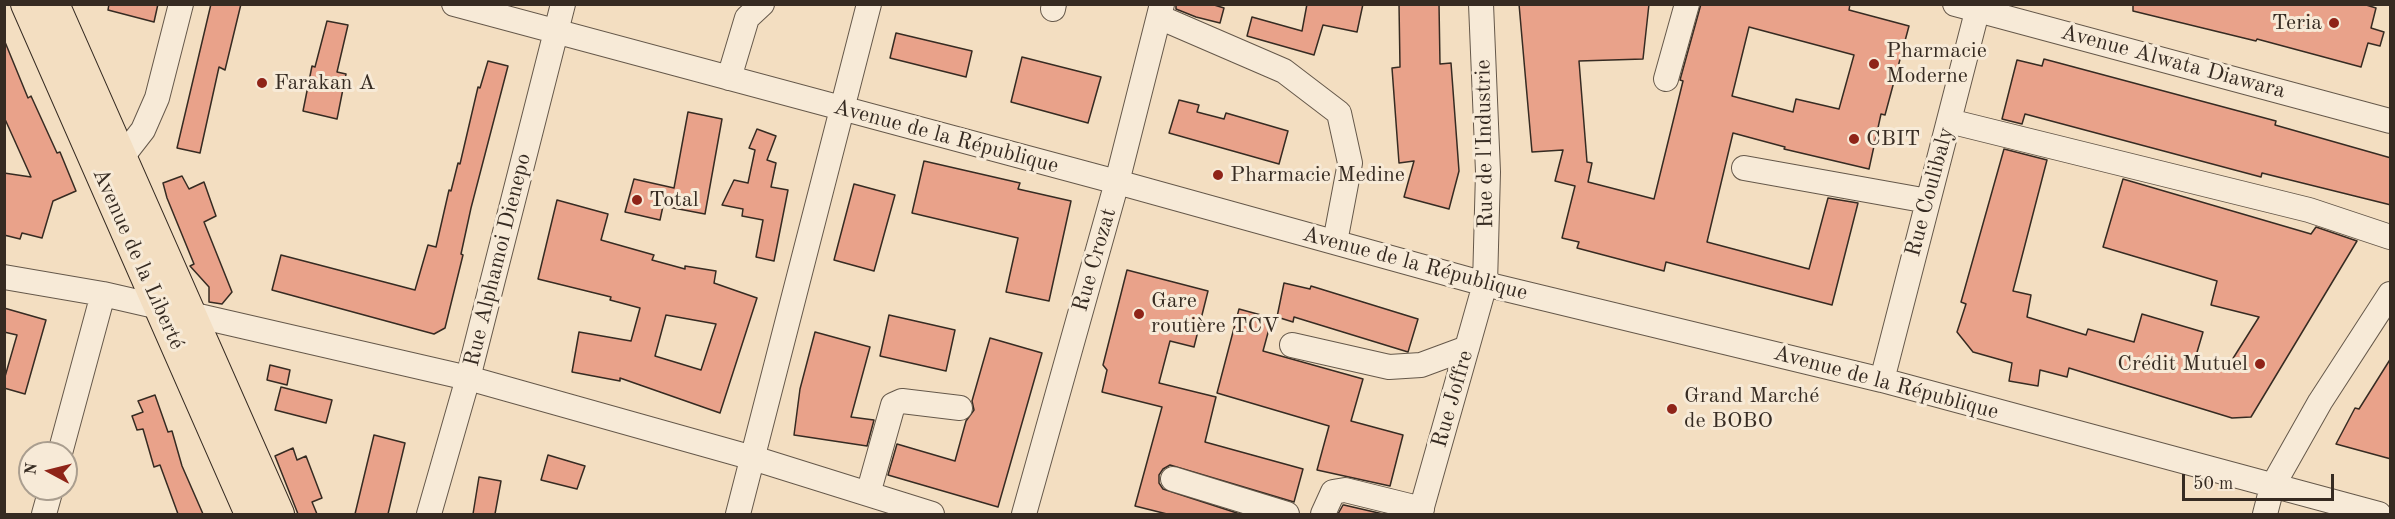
<!DOCTYPE html>
<meta charset="utf-8">
<style>
body{margin:0}
#map{position:relative;width:2395px;height:519px;overflow:hidden;background:#f3dec1;font-family:"Old Standard TT",serif}
canvas{display:block}
.frame{position:absolute;inset:0;border:6px solid #362b22;pointer-events:none}
.north{position:absolute;left:18px;top:441px;width:60px;height:60px;box-sizing:border-box;background:#f7ead7;border:2px solid #aa9e8f;border-radius:50%;rotate:277deg;font-size:16px;font-weight:700;line-height:24px;text-align:center;color:#362b22}
.north::after{content:'';display:block;margin:auto;width:21px;height:27px;background:#8f2418;clip-path:polygon(50% 0,100% 100%,50% 72%,0 100%)}
.scale{position:absolute;left:2182px;top:474px;width:152px;height:27px;box-sizing:border-box;border:3px solid #362b22;border-top:0;padding-left:8px;font-size:18px;line-height:21px;white-space:nowrap;color:#362b22;-webkit-text-stroke:4px #f7ead7;paint-order:stroke}
</style>
<div id="map">
<canvas width="2395" height="519"></canvas>
<div class="frame"></div>
<div class="north">N</div>
<div class="scale">50 m</div>
</div>
<script>
const context = document.querySelector('canvas').getContext('2d');
context.lineJoin = 'round';
function paint(path, color) {
  context.fillStyle = color;
  context.fill(path, 'evenodd');
}
function shape(rows) {
  const path = new Path2D();
  for (const r of rows) {
    path.moveTo(r[0], r[1]);
    for (let i = 2; i < r.length; i += 2) path.lineTo(r[i], r[i + 1]);
  }
  return path;
}
function stroke(path, color, width, dash) {
  context.strokeStyle = color;
  context.lineWidth = width;
  context.lineCap = dash ? 'butt' : 'round';
  context.setLineDash(dash || []);
  context.stroke(path);
}
function drawText(font, color, halo, rows, align = 'center') {
  context.font = font + ' "Old Standard TT",serif';
  context.lineWidth = 6;
  context.setLineDash([]);
  context.textBaseline = 'middle';
  context.strokeStyle = halo;
  context.fillStyle = color;
  for (const [text, x, y, turn = 0] of rows) {
    context.save();
    context.translate(x, y);
    context.rotate((+turn || 0) * Math.PI / 180);
    context.textAlign = isNaN(turn) ? turn : align;
    if (halo) context.strokeText(text, 0, 0);
    context.fillText(text, 0, 0);
    context.restore();
  }
}
const building = shape([
 [109,4,158,4,154,22,108,10,109,4],
 [211,4,241,4,225,70,219,67,200,153,177,148,211,4],
 [1176,4,1211,4,1224,8,1220,23,1196,17,1176,9,1176,4],
 [1307,4,1363,4,1357,32,1323,25,1314,55,1247,36,1252,17,1302,31,1307,4],
 [1399,4,1439,4,1440,64,1451,63,1459,171,1449,209,1404,197,1414,161,1399,163,1392,68,1400,67,1399,4],
 [1519,4,1649,4,1643,59,1579,61,1587,162,1592,163,1588,182,1654,199,1683,81,1680,80,1701,4,1850,4,1849,10,1909,26,1885,115,1881,114,1869,169,1784,149,1785,147,1733,133,1707,242,1809,269,1828,198,1858,203,1832,305,1666,262,1664,271,1577,248,1579,242,1562,238,1575,186,1555,181,1563,150,1532,152,1519,4],
 [1749,27,1854,55,1839,109,1796,99,1793,112,1732,96,1749,27],
 [2133,4,2363,4,2376,8,2371,28,2384,32,2380,46,2368,43,2361,67,2257,39,2256,41,2133,11,2133,4],
 [327,21,348,25,337,72,346,74,337,119,303,111,312,66,315,67,327,21],
 [896,33,972,51,966,77,890,58,896,33],
 [5,42,28,98,31,96,57,153,60,152,76,191,53,201,42,238,22,233,20,239,4,235,4,173,31,177,4,117,5,42],
 [1022,57,1101,77,1088,123,1011,102,1022,57],
 [2044,59,2276,121,2275,125,2391,158,2391,205,2262,173,2261,177,2025,114,2022,124,2002,119,2017,60,2042,66,2044,59],
 [488,61,508,66,471,208,461,254,463,255,445,328,434,334,272,290,281,255,415,290,428,245,436,247,449,190,451,191,458,163,460,164,478,87,480,88,488,61],
 [1179,100,1199,105,1197,112,1224,119,1226,113,1288,131,1279,164,1169,133,1179,100],
 [688,112,722,119,705,214,663,206,660,220,625,212,634,179,674,188,688,112],
 [757,129,776,136,767,160,776,163,771,187,788,190,774,261,756,257,763,220,742,216,743,209,722,205,734,180,748,183,755,150,749,148,757,129],
 [2004,149,2047,160,2013,291,2031,295,2027,317,2086,335,2088,329,2134,342,2142,314,2203,332,2195,359,2227,368,2259,317,2211,305,2217,281,2103,247,2123,179,2311,234,2316,227,2357,241,2251,417,2232,418,2069,368,2067,377,2040,370,2038,386,2009,381,2012,363,1973,352,1957,332,1966,304,1961,302,2004,149],
 [924,161,1020,183,1018,189,1071,201,1049,301,1006,292,1018,238,912,213,924,161],
 [182,176,189,189,204,182,216,216,204,222,232,292,222,304,209,302,209,287,190,266,194,264,167,198,163,183,182,176],
 [854,184,895,195,874,271,834,260,854,184],
 [557,200,608,214,601,240,654,255,652,260,685,269,685,266,716,271,714,283,757,298,720,413,620,378,620,381,572,372,579,332,631,341,640,308,610,300,611,297,538,279,557,200],
 [666,315,716,324,701,370,655,356,666,315],
 [1127,270,1208,291,1194,347,1170,341,1159,383,1216,397,1205,442,1303,469,1294,502,1170,465,1163,469,1159,475,1159,483,1163,489,1240,514,1167,514,1135,506,1162,407,1102,392,1107,370,1103,365,1127,270],
 [1284,283,1310,289,1311,286,1418,319,1408,352,1294,317,1293,322,1277,317,1284,283],
 [4,308,46,320,25,394,4,388,4,380,17,335,4,332,4,308],
 [1239,309,1272,318,1263,351,1363,379,1351,421,1403,435,1390,486,1317,470,1329,426,1217,393,1239,309],
 [889,315,955,330,946,371,880,356,889,315],
 [815,332,870,347,851,417,874,420,867,446,794,435,800,389,815,332],
 [990,338,1042,353,998,507,888,475,897,444,955,461,966,421,974,410,972,401,990,338],
 [2391,358,2391,459,2336,444,2355,408,2359,409,2391,358],
 [270,365,290,370,287,385,267,380,270,365],
 [281,387,332,400,326,423,275,410,281,387],
 [155,395,168,432,172,431,182,466,203,514,178,514,160,465,154,467,143,429,137,430,132,416,143,412,138,401,155,395],
 [374,435,405,443,388,514,355,514,374,435],
 [293,448,297,460,306,456,322,498,312,502,317,514,298,514,275,456,293,448],
 [548,455,585,466,577,489,541,480,548,455],
 [479,477,501,481,495,514,473,514,479,477],
 [1343,505,1344,505,1383,514,1338,514,1343,505]
]);
paint(building, '#e9a28a');
stroke(building, '#362b22', 1.5);
const minor = shape([
 [454,4,1117,182,1485,284,1882,380,2379,514],
 [1955,4,2390,121],
 [1053,9,1054,4],
 [1159,17,1284,71,1339,113,1350,163,1335,242],
 [729,78,747,18,762,4],
 [1666,79,1687,4],
 [1949,121,2309,210,2390,237],
 [122,157,143,130,157,98,181,4],
 [1744,168,1928,201],
 [4,277,103,294,468,378,753,458,932,514],
 [1292,345,1389,367,1421,365,1467,348],
 [1882,380,1979,4],
 [60,453,103,294],
 [1173,479,1287,514],
 [868,494,893,405,902,401,960,408],
 [44,514,51,489],
 [429,514,468,378,563,4],
 [738,514,869,4],
 [1024,514,1117,182,1162,4],
 [1323,514,1333,492,1345,490,1422,509],
 [1420,514,1485,284,1488,172,1481,4],
 [2265,514,2272,487,2320,402,2390,294]
]);
const major = shape([
 [26,4,250,514],
 [54,4,279,514]
]);
stroke(minor, '#65584a', 26);
stroke(major, '#362b22', 32);
stroke(minor, '#f7ead7', 24);
stroke(major, '#f3dec1', 30);
for (const [x, y, r, color] of [
 [2334,23,6,"#8f2418"],
 [1874,64,6,"#8f2418"],
 [262,83,6,"#8f2418"],
 [1854,139,6,"#8f2418"],
 [1218,175,6,"#8f2418"],
 [637,200,6,"#8f2418"],
 [1139,314,6,"#8f2418"],
 [2260,364,6,"#8f2418"],
 [1672,409,6,"#8f2418"]
]) {
  const dot = new Path2D();
  dot.arc(x, y, r, 0, 2 * Math.PI);
  context.fillStyle = color;
  context.fill(dot);
  stroke(dot, '#f7ead7', 2);
}
drawText('22px', '#362b22', '#f7ead7', [
 ["Teria",2322,23,"right"],
 ["Pharmacie",1886,51],
 ["Moderne",1886,76],
 ["Farakan A",274,83],
 ["CBIT",1866,139],
 ["Pharmacie Medine",1230,175],
 ["Total",649,200],
 ["Gare",1151,301],
 ["routière TCV",1151,326],
 ["Crédit Mutuel",2248,364,"right"],
 ["Grand Marché",1684,396],
 ["de BOBO",1684,421]
], 'left');
drawText('22px', '#362b22', '#f7ead7', [
 ["Avenue Alwata Diawara",2173,62,15],
 ["Avenue de la République",946,137,15],
 ["Rue de l'Industrie",1485,144,-91],
 ["Rue Coulibaly",1930,192,-75],
 ["Avenue de la Liberté",138,259,66],
 ["Rue Alphamoi Dienepo",498,260,-76],
 ["Rue Crozat",1095,260,-74],
 ["Avenue de la République",1415,264,15],
 ["Avenue de la République",1886,383,15],
 ["Rue Joffre",1453,399,-74]
]);
</script>
